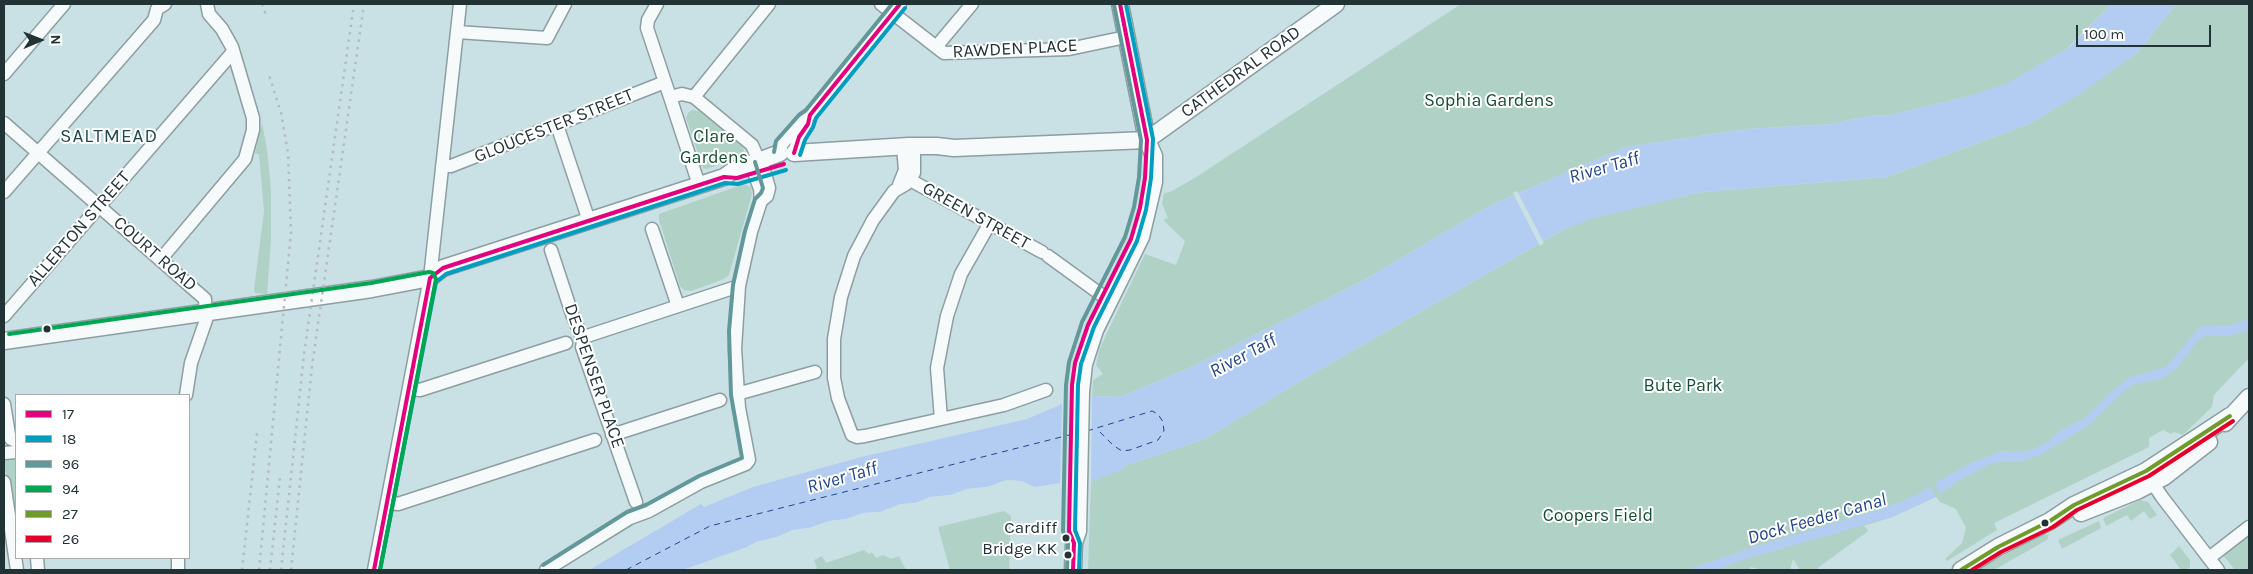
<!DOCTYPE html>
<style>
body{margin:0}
#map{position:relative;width:2253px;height:574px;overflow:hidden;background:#c9e1e5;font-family:Karla,sans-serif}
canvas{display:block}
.frame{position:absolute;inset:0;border:5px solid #223336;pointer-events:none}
.legend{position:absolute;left:15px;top:394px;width:175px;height:165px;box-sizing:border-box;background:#fff;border:1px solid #a7adaf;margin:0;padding:6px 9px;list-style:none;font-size:15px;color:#223336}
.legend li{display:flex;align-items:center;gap:10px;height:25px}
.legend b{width:25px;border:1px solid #a7adaf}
.north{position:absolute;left:15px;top:15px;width:50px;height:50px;-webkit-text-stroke:4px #fff;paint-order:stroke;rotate:89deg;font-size:14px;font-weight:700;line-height:20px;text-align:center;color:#223336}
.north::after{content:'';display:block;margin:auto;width:18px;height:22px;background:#223336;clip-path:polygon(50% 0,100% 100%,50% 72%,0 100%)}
.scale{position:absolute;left:2076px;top:25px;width:135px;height:22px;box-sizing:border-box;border:2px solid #223336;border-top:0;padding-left:6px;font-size:15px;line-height:18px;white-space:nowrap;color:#223336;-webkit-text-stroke:4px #fff;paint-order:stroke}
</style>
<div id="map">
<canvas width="2253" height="574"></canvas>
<div class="frame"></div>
<ul class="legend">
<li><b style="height:6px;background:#e5007d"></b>17</li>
<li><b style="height:6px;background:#039dbf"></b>18</li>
<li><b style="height:6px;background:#63989b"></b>96</li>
<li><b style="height:6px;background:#00a651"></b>94</li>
<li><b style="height:6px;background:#6f9c28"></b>27</li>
<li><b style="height:6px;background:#e4002b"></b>26</li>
</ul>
<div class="north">N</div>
<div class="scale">100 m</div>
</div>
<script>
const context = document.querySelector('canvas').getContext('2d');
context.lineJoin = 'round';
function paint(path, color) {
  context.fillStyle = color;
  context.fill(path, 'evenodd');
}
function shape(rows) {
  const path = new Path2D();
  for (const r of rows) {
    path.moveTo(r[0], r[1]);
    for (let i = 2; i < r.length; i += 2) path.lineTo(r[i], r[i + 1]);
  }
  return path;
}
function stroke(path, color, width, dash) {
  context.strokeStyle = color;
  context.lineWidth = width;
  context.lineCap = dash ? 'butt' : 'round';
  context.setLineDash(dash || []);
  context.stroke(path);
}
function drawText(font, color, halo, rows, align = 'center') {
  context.font = font + ' Karla,sans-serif';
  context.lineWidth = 4;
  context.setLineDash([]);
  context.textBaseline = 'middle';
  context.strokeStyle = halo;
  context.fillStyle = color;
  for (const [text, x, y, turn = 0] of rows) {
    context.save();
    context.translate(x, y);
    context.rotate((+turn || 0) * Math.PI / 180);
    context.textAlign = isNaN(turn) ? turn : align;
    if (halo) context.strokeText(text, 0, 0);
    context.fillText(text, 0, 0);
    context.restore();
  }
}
paint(shape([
 [1461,4,2111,4,2054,62,1995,90,1891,115,1868,116,1832,124,1746,129,1625,147,1491,205,1364,280,1187,369,1120,397,1092,396,1093,380,1103,374,1096,365,1099,350,1145,254,1176,265,1185,241,1163,220,1168,218,1162,204,1164,193,1170,192,1193,179],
 [2176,4,2249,4,2249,358,2214,395,2212,407,2183,435,2174,432,2171,434,2163,430,2149,438,2149,447,1994,523,1997,530,1947,561,1945,559,1962,543,1966,528,1956,509,1940,502,1936,497,1892,517,1864,526,1868,530,1867,532,1815,570,1800,570,1793,559,1790,570,1762,570,1751,567,1749,570,1088,570,1091,482,1124,466,1205,439,1302,380,1561,231,1591,217,1702,192,1887,177,2029,124,2069,100,2138,52],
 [692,110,699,111,742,146,744,151,742,156,707,169,703,168,686,118,688,113],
 [262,123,267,149,271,190,271,240,267,294,255,293,254,289,264,211,259,155,255,153],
 [744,184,751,187,752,194,729,275,724,279,691,291,684,290,680,286,659,220,659,214],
 [16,456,16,531,12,525,4,460,5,457],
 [2140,500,2148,502,2157,515,2150,519,2144,511,2131,521,2127,515,2106,526,2103,518],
 [1004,511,1011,516,1009,570,950,570,938,527],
 [2099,521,2101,528,2062,549,2058,540],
 [2249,530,2249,567,2246,570,2235,570,2222,554],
 [2043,534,2049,535,2047,540,1994,570,1977,570],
 [2179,546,2190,560,2190,567,2185,570,2181,570,2170,555],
 [864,550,869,554,872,552,876,558,883,555,891,559,899,556,906,570,814,570,817,568,814,560,822,556,826,563]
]), '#b0d2c6');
paint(shape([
 [2111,4,2176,4,2138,52,2078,95,2029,124,1887,177,1702,192,1590,219,1561,231,1302,380,1205,439,1124,466,1123,469,1091,482,1092,396,1120,397,1187,369,1364,280,1491,205,1625,147,1746,129,1832,124,1868,116,1891,115,1969,96,2006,84,2071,46],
 [2249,319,2249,329,2245,331,2228,336,2206,336,2198,340,2177,368,2161,379,2135,384,2125,390,2089,425,2040,455,2022,461,2001,461,1988,465,1958,481,1940,494,1935,483,1969,464,2000,451,2022,452,2033,449,2047,442,2061,430,2086,417,2108,395,2128,378,2166,367,2198,329,2203,326,2230,325],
 [1062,404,1060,483,1035,487,1013,480,987,487,967,489,951,495,930,497,915,503,901,504,880,512,863,513,846,519,830,521,809,528,793,530,777,537,756,542,745,548,683,570,589,570,701,504,704,507,753,487,861,457,1027,419],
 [1930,486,1936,497,1892,517,1745,559,1716,570,1686,570,1750,548,1888,507,1916,495]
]), '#b3cdf2');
paint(shape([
 [1517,191,1544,243,1540,246,1513,193],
 [1006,480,1022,481,1039,489,1019,483,1003,483,988,489,968,491,952,498,931,500,916,506,902,507,881,514,864,515,847,522,830,523,810,531,794,533,778,540,757,544,746,551,690,570,683,570,745,548,756,542,777,537,793,530,809,528,830,521,846,519,863,513,880,512,901,504,915,503,930,497,951,495,967,489,987,487]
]), '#c9e1e5');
stroke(shape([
 [1087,431,1152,411,1158,414,1163,422,1164,431,1158,440,1130,450,1122,451,1114,446,1097,429],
 [626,570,710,526,1073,434]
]), '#21448c', 1, [6, 5]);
const minor = shape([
 [657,4,648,20,647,28,670,97,682,94,694,97,752,145,759,161],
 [881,4,944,53,1069,49,1121,38],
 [457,32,547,38,565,4],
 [936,47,972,4],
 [4,74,64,4],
 [670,97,699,185],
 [694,97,769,4],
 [4,123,205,299,206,320,191,363,186,395],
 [557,125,589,221],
 [914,146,914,173,906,184,894,191,873,220,854,256,841,297,834,339,834,378,838,398,852,435,857,437,865,436,1004,405,1046,390],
 [780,153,781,145,803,119,810,115,900,4],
 [794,153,799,137,808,125],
 [442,166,451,166,665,82],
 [910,180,1042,252],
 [899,185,905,170,903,147],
 [4,192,154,20,157,9,165,4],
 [761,201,767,196,769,188,761,160],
 [652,229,678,306],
 [551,250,572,314,581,335,584,337],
 [1048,256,1103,296],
 [161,259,245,159,253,130,253,118,232,47,222,29,209,14,207,4],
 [4,316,233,52],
 [584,337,582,347,636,502],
 [584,337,739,286],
 [409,389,420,390,566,343],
 [737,394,815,372],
 [4,404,9,435,11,439,16,441],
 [941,419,937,368,947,316,961,274,990,223],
 [612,435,720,400],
 [4,453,16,452],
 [2148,476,2162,497,2218,570],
 [4,482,17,570],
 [387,502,398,504,595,440],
 [37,558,38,570],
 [2209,558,2249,527],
 [178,570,178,558],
 [374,570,430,278,460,4],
 [546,570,630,518,649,511,701,482,746,464,749,460,739,408,735,349,739,286,751,232,761,201,760,189,751,164]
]);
const major = shape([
 [1147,140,1336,4],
 [794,153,909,146,937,146,954,148,1147,140],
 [4,341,372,289,430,278,443,268,724,177,734,170,780,153],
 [2225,423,2249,397],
 [2081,513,2137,491,2164,477,2209,442],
 [1073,570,1074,543,1078,531,1081,392,1084,364,1095,330,1141,237,1154,182,1154,156,1147,140,1120,4],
 [1961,570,1998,547,2050,521,2074,505,2146,471,2230,416]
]);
stroke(minor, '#8c9ea1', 15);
stroke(major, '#8c9ea1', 19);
stroke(minor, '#f7fafb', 12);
stroke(major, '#f7fafb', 16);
stroke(shape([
 [262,4,266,15],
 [242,570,257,433],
 [259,570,291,232,288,153,281,113,269,75],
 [270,570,280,477],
 [281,570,304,354,354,4],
 [291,570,312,366,364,4]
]), '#b5bcbd', 2.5, [2.5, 5]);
stroke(shape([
 [794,153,799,137,808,124,810,115,900,4],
 [430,278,443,268,724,177,737,178,784,164],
 [374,570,430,278],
 [1073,570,1074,543,1069,531,1072,385,1075,363,1088,325,1131,239,1140,208,1145,178,1147,140,1120,4]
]), '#e5007d', 4);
stroke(shape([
 [800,155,805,140,813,127,816,118,905,8],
 [380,570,436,282,446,274,725,183,738,184,786,170],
 [1079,570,1080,543,1075,530,1078,385,1081,364,1094,327,1137,241,1146,210,1151,178,1153,139,1126,4]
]), '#039dbf', 4);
stroke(shape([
 [774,152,776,141,799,115,806,110,892,4],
 [543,565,627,512,646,505,699,476,742,458,731,395,729,331,733,285,745,231,755,199,761,193,763,188,755,162],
 [1067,570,1068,544,1063,531,1066,385,1069,362,1082,322,1125,237,1134,207,1139,177,1141,140,1114,5]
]), '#63989b', 4);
stroke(shape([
 [9,334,371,283,429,272,433,273,436,279,380,570]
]), '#00a651', 4);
stroke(shape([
 [1961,570,1998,547,2050,521,2074,505,2146,471,2230,416]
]), '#6f9c28', 4);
stroke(shape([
 [1972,570,2001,552,2053,527,2077,510,2149,476,2233,421]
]), '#e4002b', 4);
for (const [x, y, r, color] of [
 [47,329,4.5,"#223336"],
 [2045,523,4.5,"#223336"],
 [1066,538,4.5,"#223336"],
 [1068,555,4.5,"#223336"]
]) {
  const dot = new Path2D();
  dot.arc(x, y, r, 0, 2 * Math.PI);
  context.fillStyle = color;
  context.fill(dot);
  stroke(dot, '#fff', 2);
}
drawText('17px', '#223336', '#fff', [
 ["Cardiff",1057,528],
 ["Bridge KK",1057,549]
], 'right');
drawText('18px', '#223336', '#fff', [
 ["RAWDEN PLACE",1015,49,-3],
 ["CATHEDRAL ROAD",1241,72,-36],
 ["GLOUCESTER STREET",554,126,-22],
 ["GREEN STREET",976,216,29],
 ["ALLERTON STREET",79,229,-49],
 ["COURT ROAD",155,254,41],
 ["DESPENSER PLACE",594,376,71]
]);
drawText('18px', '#144e33', '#fff', [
 ["Sophia Gardens",1489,101],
 ["Clare",714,137],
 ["Gardens",714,158],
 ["Bute Park",1683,386],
 ["Coopers Field",1598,516]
]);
context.letterSpacing = '1px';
drawText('19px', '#214950', '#fff', [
 ["SALTMEAD",109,137]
]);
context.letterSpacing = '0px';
drawText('italic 19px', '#21448c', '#fff', [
 ["River Taff",1604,168,-16],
 ["River Taff",1243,356,-28],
 ["River Taff",842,478,-16],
 ["Dock Feeder Canal",1817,519,-16]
]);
</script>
